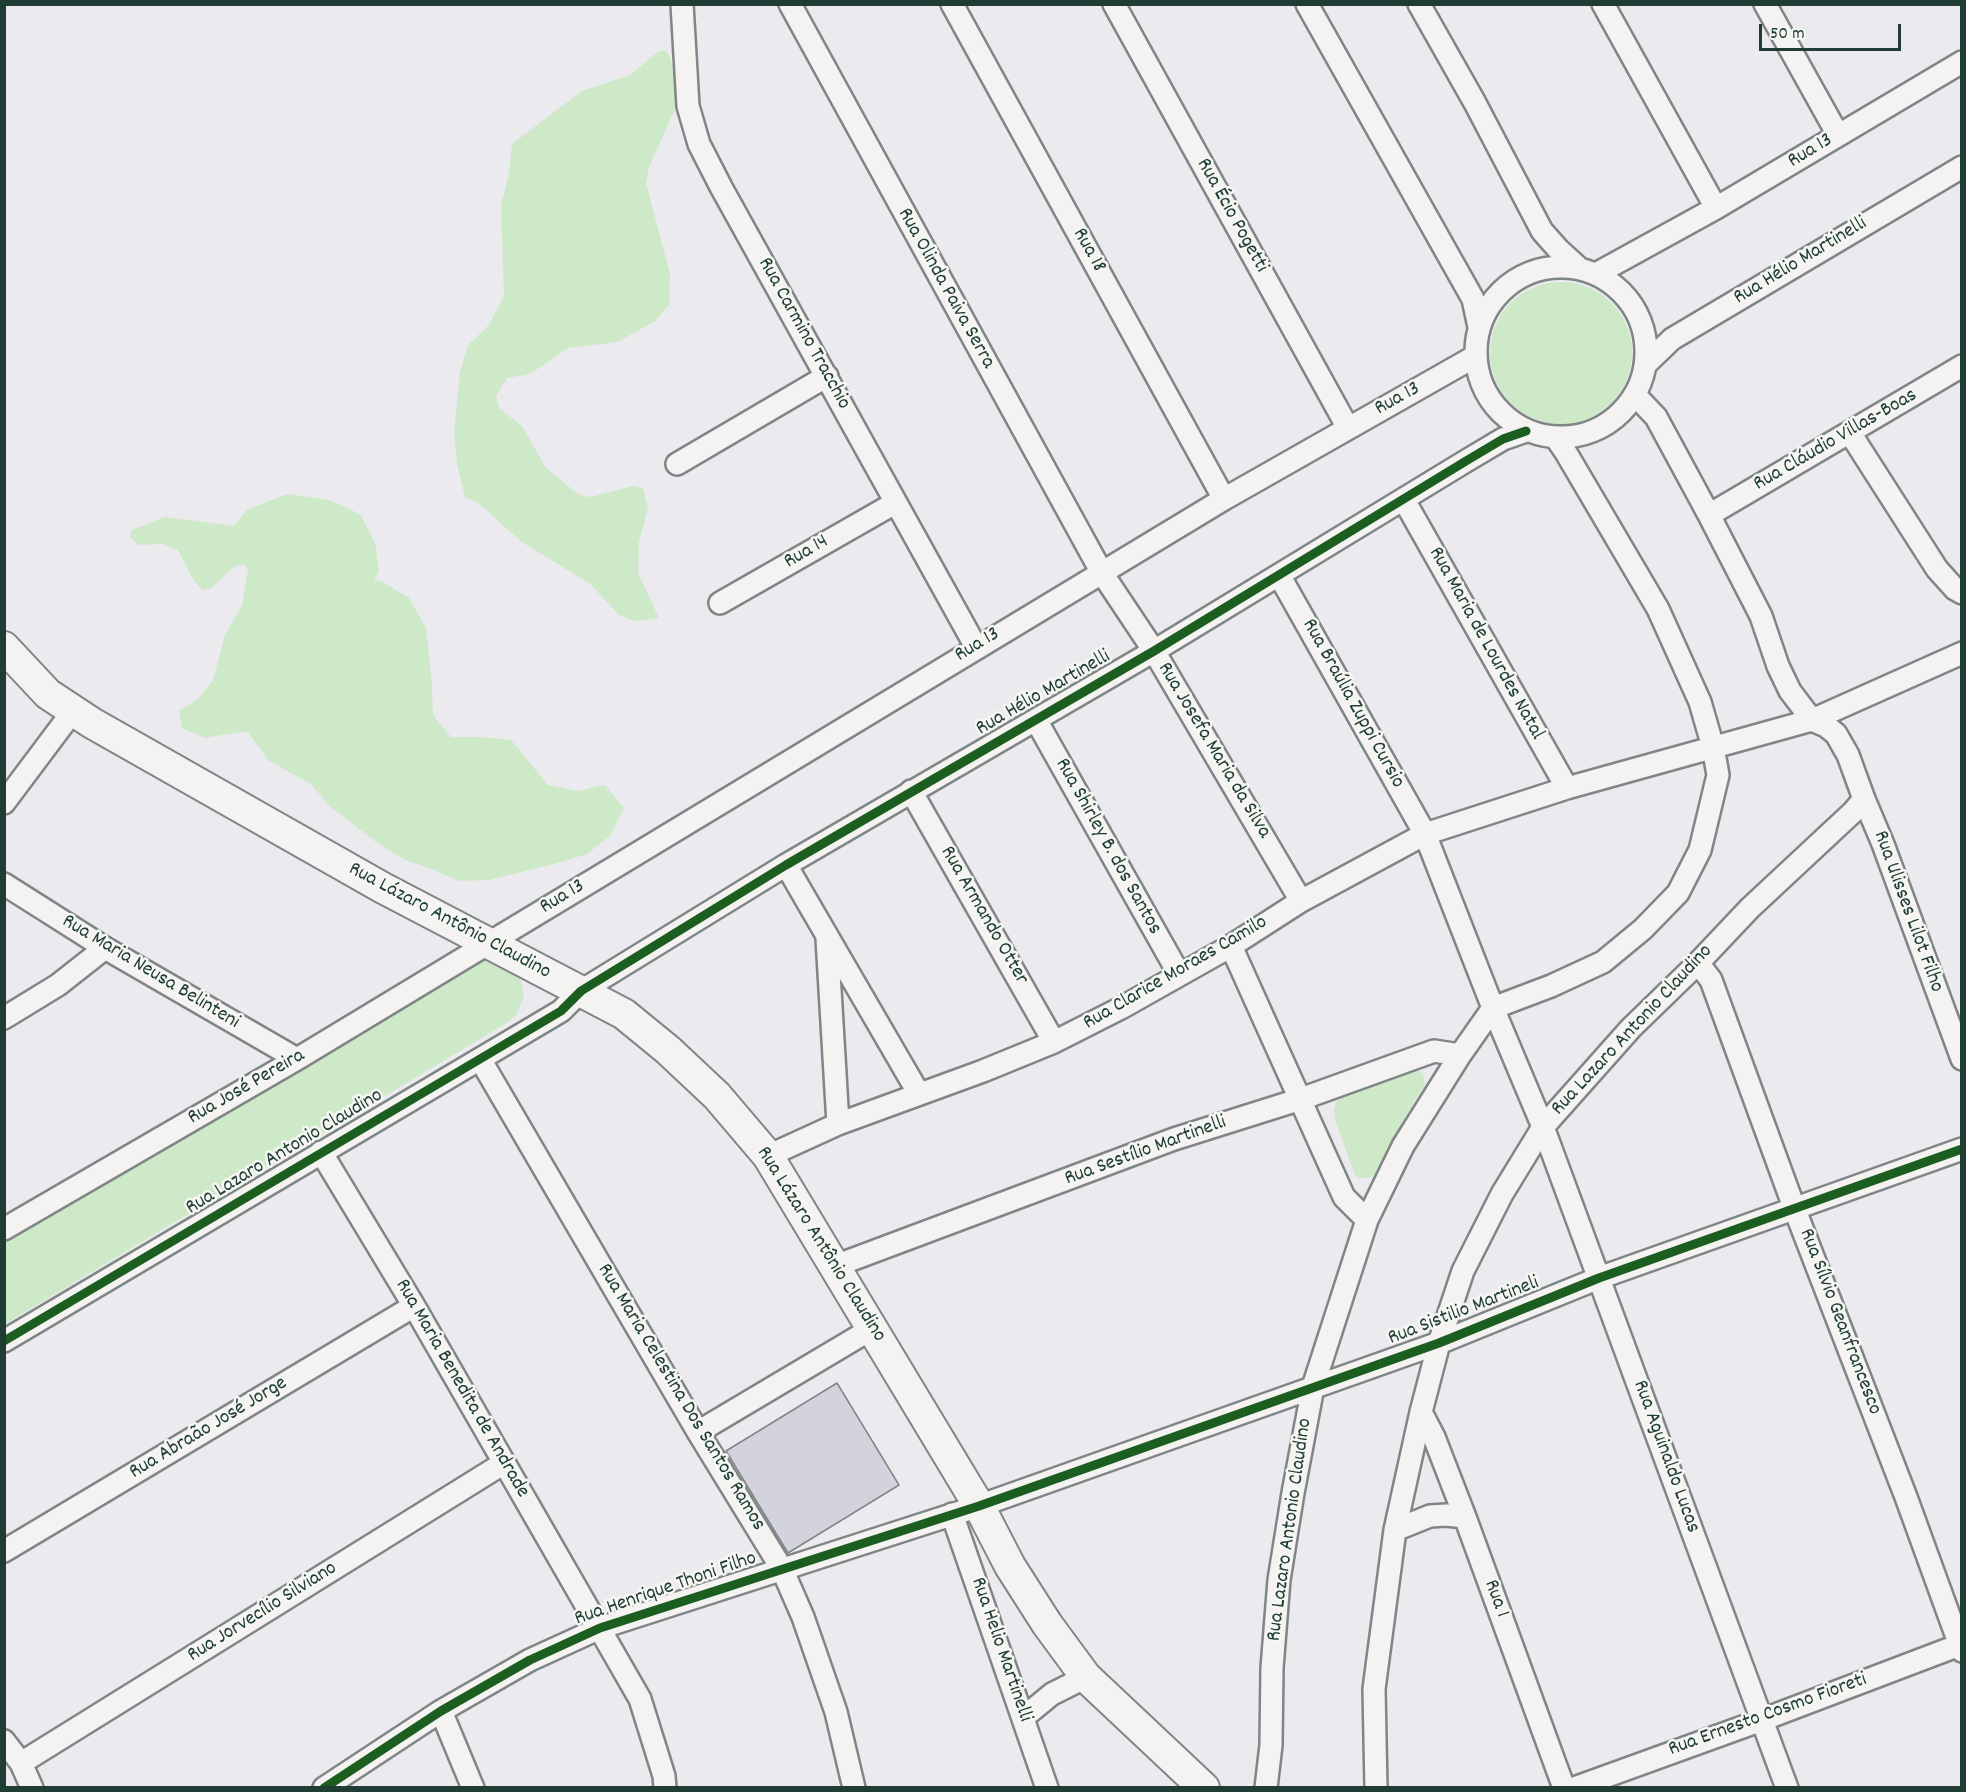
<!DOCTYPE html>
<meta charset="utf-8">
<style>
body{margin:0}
#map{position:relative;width:1966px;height:1792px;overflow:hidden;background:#ebeaef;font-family:Dekko,sans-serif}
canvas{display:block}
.frame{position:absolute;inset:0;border:6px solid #1f3d34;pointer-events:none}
.scale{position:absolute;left:1759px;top:24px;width:142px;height:27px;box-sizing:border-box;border:3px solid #1f3d34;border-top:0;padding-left:8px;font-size:18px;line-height:21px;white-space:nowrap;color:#1f3d34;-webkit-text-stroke:4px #f6f6f2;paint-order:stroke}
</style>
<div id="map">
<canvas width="1966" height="1792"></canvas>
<div class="frame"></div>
<div class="scale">50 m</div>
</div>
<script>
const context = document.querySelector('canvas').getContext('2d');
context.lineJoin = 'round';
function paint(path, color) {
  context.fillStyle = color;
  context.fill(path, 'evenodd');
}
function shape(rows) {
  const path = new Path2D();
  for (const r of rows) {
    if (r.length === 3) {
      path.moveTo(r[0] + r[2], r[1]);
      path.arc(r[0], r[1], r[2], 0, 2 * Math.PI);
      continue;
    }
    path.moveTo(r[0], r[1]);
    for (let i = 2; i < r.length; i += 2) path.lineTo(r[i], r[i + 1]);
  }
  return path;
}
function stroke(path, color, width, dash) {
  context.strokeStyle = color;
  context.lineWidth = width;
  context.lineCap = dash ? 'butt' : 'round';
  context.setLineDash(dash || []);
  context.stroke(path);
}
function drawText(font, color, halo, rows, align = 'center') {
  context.font = font + ' Dekko,sans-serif';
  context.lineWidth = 5;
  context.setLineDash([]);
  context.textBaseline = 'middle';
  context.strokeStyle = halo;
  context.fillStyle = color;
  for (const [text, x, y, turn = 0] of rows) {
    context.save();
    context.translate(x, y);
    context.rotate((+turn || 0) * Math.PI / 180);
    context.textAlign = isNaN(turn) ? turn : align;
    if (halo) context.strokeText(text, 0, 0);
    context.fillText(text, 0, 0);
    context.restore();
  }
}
paint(shape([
 [659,51,666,51,670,57,676,83,676,107,649,167,646,183,670,274,669,305,655,321,618,342,568,348,530,374,507,378,496,396,499,408,522,426,546,468,579,495,591,497,633,486,643,488,648,508,639,543,638,573,659,618,634,621,619,615,590,584,522,542,478,503,465,497,457,464,454,432,460,372,468,345,489,325,504,296,501,206,509,173,512,144,582,91,630,75],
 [1561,353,71],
 [287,494,329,500,360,514,375,543,379,571,374,580,383,582,409,598,426,628,432,685,433,715,451,737,481,737,511,740,548,785,577,791,605,785,624,808,610,836,587,854,554,864,489,880,459,881,432,869,405,860,376,842,329,806,312,785,268,760,247,731,205,738,182,728,179,711,198,699,213,680,225,635,242,605,248,569,244,565,235,566,211,588,203,590,194,581,178,550,163,544,139,545,130,537,132,530,165,517,234,526,247,510],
 [480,957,489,957,515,969,520,977,524,996,517,1014,510,1021,5,1324,4,1241],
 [1415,1068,1423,1074,1425,1084,1406,1116,1378,1173,1369,1178,1359,1178,1355,1175,1336,1123,1334,1110,1336,1103,1345,1091]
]), '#cee9c8');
const building = shape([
 [837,1383,899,1485,788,1553,726,1451,837,1383]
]);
paint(building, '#d3d3de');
stroke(building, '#808586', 1.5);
const minor = shape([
 [682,4,688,106,699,144,721,187,976,647],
 [790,4,1102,573,1154,651,1301,901],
 [952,4,1224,499],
 [1114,4,1348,428],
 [1307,4,1473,299,1479,327],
 [1419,4,1475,103,1542,231,1558,249,1580,269],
 [1603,4,1716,208],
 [1765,4,1838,135],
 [1561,352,85],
 [1596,274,1716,208,1962,62],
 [1645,365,1672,339,1962,167],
 [1850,433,1937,569,1955,589,1962,593],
 [677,464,827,376],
 [1404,500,1567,788],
 [1709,515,1962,366],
 [1279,575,1425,834,1493,1008,1543,1127,1787,1788],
 [720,603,895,503],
 [1036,720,1179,974],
 [911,791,1054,1042],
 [1864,799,1883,844,1962,1059],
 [4,803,73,711],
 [786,865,919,1094],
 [4,884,105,948,297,1059],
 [827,939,838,1124],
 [1231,946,1344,1197,1367,1220],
 [1698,963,1711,980,1795,1210,1906,1497,1962,1651],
 [4,1018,58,985,105,948],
 [480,1059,698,1432,782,1569,803,1617,836,1712,854,1788],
 [321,1152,414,1306,640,1699,664,1776,665,1788],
 [768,1156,838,1124,983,1071,1054,1042,1121,1008,1231,946,1301,901,1425,834,1567,788,1812,720,1962,653],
 [4,1229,297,1059,1224,499,1474,357],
 [835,1266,1174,1139,1301,1099,1434,1051,1460,1055],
 [4,1341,561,1011,581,991,786,865,1154,651,1466,461,1503,439,1526,431],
 [1421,1412,1434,1437,1465,1517,1564,1788],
 [698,1432,873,1328],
 [952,1514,1047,1788],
 [1395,1530,1430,1516,1446,1515,1465,1517],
 [4,1551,414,1306],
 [441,1711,473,1788],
 [1024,1717,1052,1694,1086,1677],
 [4,1741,21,1763,32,1788],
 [21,1763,504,1463],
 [324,1788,441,1711,530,1660,600,1628,979,1506,1439,1343,1599,1278,1962,1149],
 [1266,1788,1271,1745,1272,1668,1279,1580,1293,1493,1313,1387,1367,1220,1403,1146,1460,1055,1493,1008,1551,986,1603,962,1643,929,1678,893,1700,850,1718,775,1713,747,1700,702,1658,609,1565,451,1556,438],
 [1376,1788,1374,1689,1395,1530,1421,1412,1439,1343,1463,1271,1502,1194,1543,1127,1631,1028,1698,963,1750,908,1853,812,1864,799,1848,755,1836,734,1826,726,1812,720,1790,691,1778,666,1761,616,1709,515,1656,417,1635,395],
 [1574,1788,1762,1720,1962,1644]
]);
const secondary = shape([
 [4,647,48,694,92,723,383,888,624,1014,668,1050,717,1096,768,1156,979,1506,1010,1566,1047,1624,1086,1677,1204,1788]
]);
stroke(minor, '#808586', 26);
stroke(secondary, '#808586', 34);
stroke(minor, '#f4f3f2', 21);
stroke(secondary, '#f4f3f2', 30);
stroke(shape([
 [4,1341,561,1011,581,991,786,865,1154,651,1466,461,1503,439,1526,431],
 [324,1788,441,1711,530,1660,600,1628,979,1506,1439,1343,1599,1278,1962,1149]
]), '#1b5e20', 9);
drawText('21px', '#1f3d34', '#f6f6f2', [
 ["Rua 13",1811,152,-31],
 ["Rua Écio Pogetti",1231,216,61],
 ["Rua 18",1088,251,61],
 ["Rua Hélio Martinelli",1801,262,-31],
 ["Rua Olinda Paiva Serra",945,289,61],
 ["Rua Carmino Tracchio",803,334,61],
 ["Rua 13",1398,400,-29],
 ["Rua Cláudio Villas-Boas",1836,441,-30],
 ["Rua 14",807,553,-30],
 ["Rua Maria de Lourdes Natal",1485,644,61],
 ["Rua 13",978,646,-31],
 ["Rua Hélio Martinelli",1044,694,-30],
 ["Rua Braúlia Zuppi Cursio",1352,704,61],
 ["Rua Josefa Maria da Silva",1213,751,59],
 ["Rua Shirley B. dos Santos",1107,847,61],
 ["Rua 13",563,898,-31],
 ["Rua Ulisses Lilot Filho",1907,912,70],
 ["Rua Armando Otter",983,916,60],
 ["Rua Lázaro Antônio Claudino",449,922,28],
 ["Rua Maria Neusa Belinteni",150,973,31],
 ["Rua Clarice Moraes Camilo",1176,974,-30],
 ["Rua Lazaro Antonio Claudino",1633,1031,-47],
 ["Rua José Pereira",247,1088,-30],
 ["Rua Sestílio Martinelli",1146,1152,-20],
 ["Rua Lazaro Antonio Claudino",285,1153,-31],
 ["Rua Lázaro Antônio Claudino",820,1245,58],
 ["Rua Sistilio Martineli",1464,1312,-21],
 ["Rua Sílvio Geanfrancesco",1839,1322,69],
 ["Rua Maria Benedita de Andrade",461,1389,60],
 ["Rua Maria Celestina Dos Santos Ramos",680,1398,59],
 ["Rua Abraão José Jorge",209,1429,-31],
 ["Rua Aguinaldo Lucas",1665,1457,70],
 ["Rua Lazaro Antonio Claudino",1291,1530,-82],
 ["Rua Henrique Thoni Filho",666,1590,-19],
 ["Rua 1",1495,1599,70],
 ["Rua Jorvecílio Silviano",263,1613,-32],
 ["Rua Helio Martinelli",1000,1650,71],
 ["Rua Ernesto Cosmo Fioreti",1768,1716,-20]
]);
</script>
